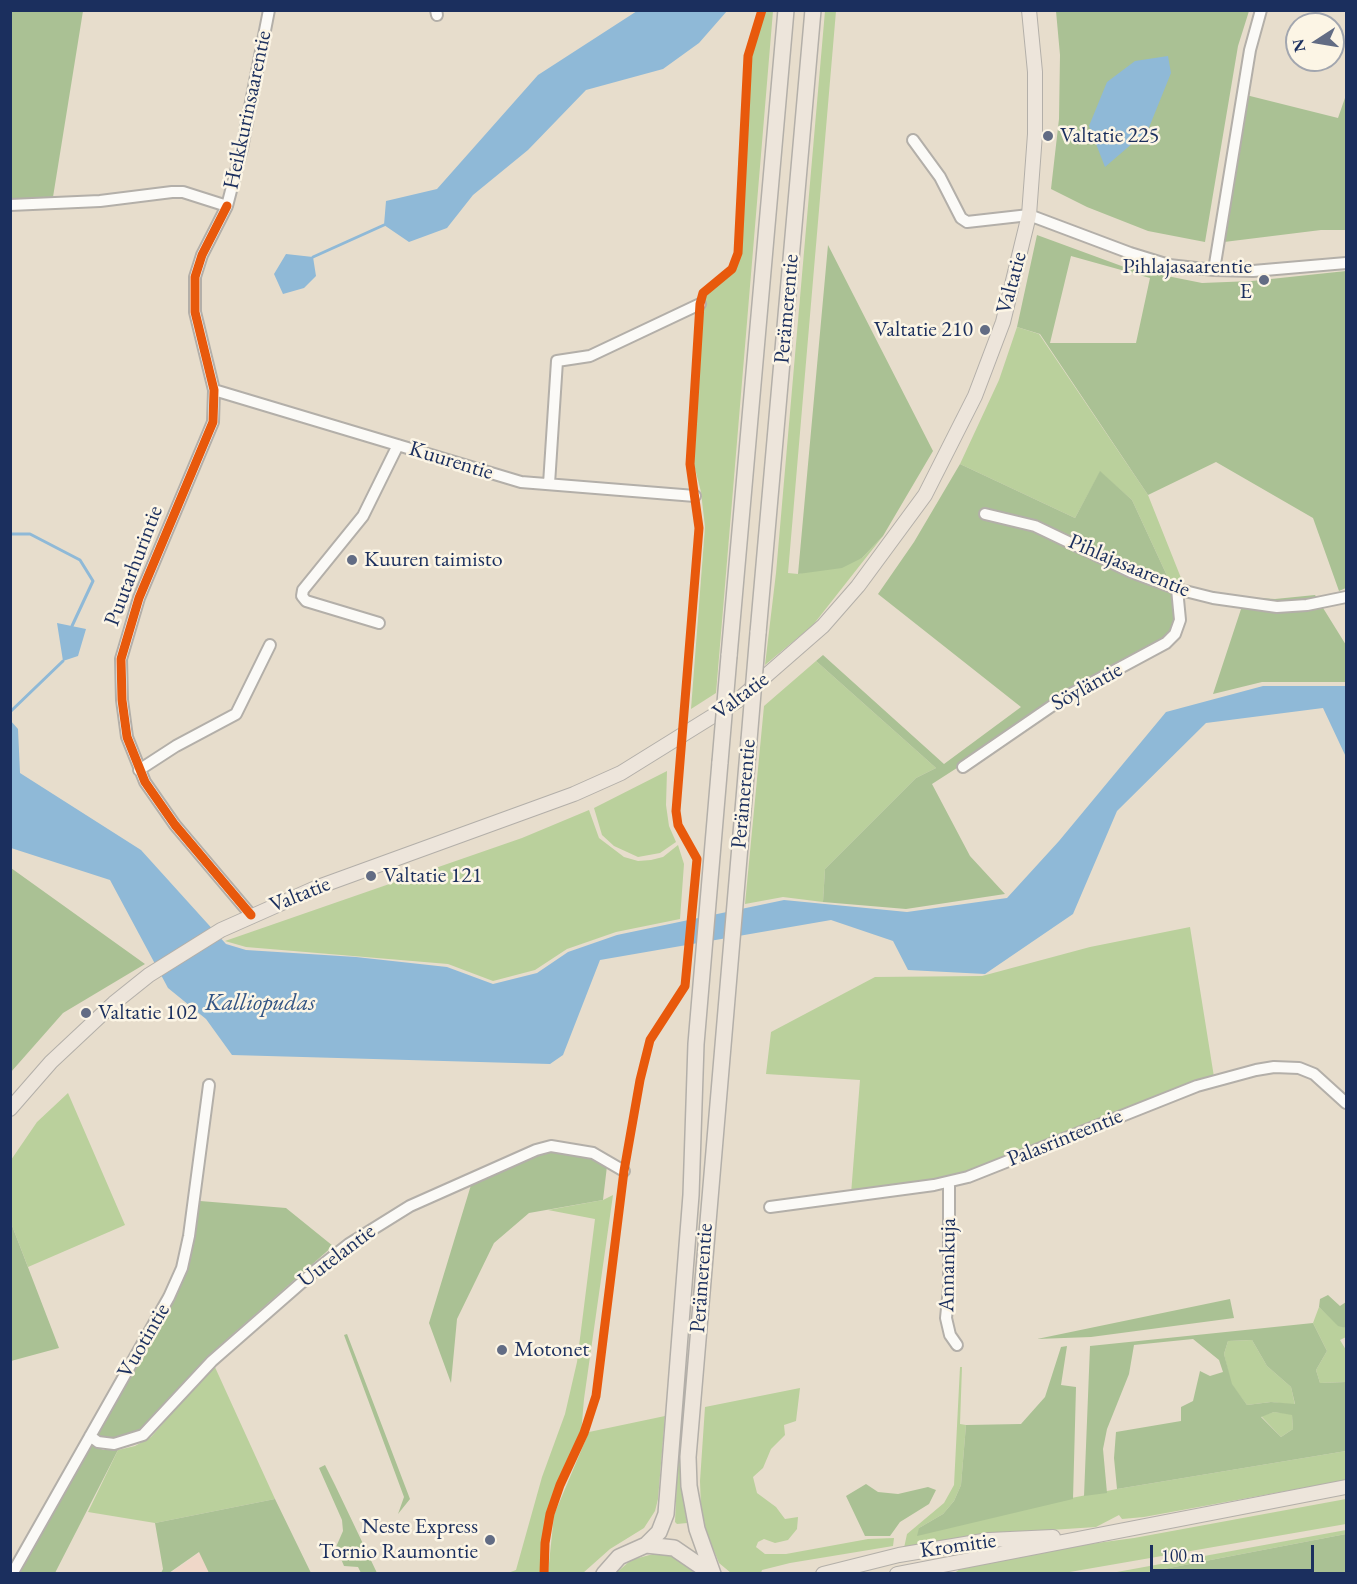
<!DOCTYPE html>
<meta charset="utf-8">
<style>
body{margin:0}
#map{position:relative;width:1357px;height:1584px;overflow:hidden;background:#e7ddcc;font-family:"EB Garamond",serif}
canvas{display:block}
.frame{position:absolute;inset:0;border:12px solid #1b2f5e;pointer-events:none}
.north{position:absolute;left:1285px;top:12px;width:60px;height:60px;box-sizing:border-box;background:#fcf5e5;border:2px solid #a2a6af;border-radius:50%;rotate:258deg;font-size:16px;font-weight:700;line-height:24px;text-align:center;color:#1b2f5e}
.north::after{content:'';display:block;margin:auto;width:21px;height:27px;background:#626c84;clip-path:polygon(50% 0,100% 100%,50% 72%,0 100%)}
.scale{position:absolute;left:1150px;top:1545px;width:164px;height:27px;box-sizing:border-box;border:3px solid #1b2f5e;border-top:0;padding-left:8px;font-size:18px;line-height:21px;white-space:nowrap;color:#1b2f5e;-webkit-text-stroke:4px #fcf5e5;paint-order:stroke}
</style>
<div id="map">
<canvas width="1357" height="1584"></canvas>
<div class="frame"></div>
<div class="north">N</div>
<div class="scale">100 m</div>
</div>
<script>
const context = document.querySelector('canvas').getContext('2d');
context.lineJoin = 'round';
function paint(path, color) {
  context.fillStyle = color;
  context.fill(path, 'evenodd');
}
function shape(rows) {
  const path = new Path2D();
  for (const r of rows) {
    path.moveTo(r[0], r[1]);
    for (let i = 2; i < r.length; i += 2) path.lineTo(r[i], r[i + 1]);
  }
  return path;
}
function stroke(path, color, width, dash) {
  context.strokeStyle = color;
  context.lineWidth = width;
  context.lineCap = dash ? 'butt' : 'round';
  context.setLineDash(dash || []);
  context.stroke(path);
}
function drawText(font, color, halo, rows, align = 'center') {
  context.font = font + ' "EB Garamond",serif';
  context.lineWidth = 5;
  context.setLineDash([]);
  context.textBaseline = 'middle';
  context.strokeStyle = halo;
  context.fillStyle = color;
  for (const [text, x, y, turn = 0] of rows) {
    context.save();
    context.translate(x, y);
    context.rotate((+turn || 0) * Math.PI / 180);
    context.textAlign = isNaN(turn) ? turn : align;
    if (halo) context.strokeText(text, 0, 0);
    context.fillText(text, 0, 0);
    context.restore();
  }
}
paint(shape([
 [200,1552,209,1573,169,1574]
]), '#efd7c8');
paint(shape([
 [765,11,773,11,716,693,691,709,705,527,701,492,690,449,700,301,708,285,730,269,737,250,738,164,745,79],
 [825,11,836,11,788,573,798,574,862,558,883,536,813,625,765,665,776,573],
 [1017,327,1039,334,1148,495,1183,583,1169,580,1132,500,1100,472,1075,518,960,464,999,380],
 [816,661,936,768,916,778,825,869,823,902,783,897,745,904,764,706],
 [667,771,666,805,669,826,676,842,660,853,638,857,614,846,602,835,594,808],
 [589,810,599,838,624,857,638,861,651,860,663,857,678,845,684,864,680,919,616,932,567,949,535,970,493,981,448,964,246,947,225,941,522,838],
 [1190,927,1214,1077,979,1168,939,1180,851,1194,860,1080,766,1074,771,1032,875,977,982,976,1090,947],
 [68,1093,125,1225,28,1267,11,1223,11,1160,37,1122],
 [613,1195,584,1399,581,1434,557,1484,547,1513,541,1573,505,1574,516,1570,542,1477,565,1414,577,1362,595,1219,548,1210,603,1200],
 [1319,1307,1338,1325,1346,1328,1346,1337,1340,1340,1346,1350,1346,1382,1320,1383,1316,1370,1327,1351,1313,1323],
 [1252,1340,1267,1366,1291,1387,1295,1405,1271,1402,1247,1405,1231,1384,1224,1354,1228,1341],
 [214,1365,275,1499,155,1523,88,1512,118,1450,135,1446,151,1437],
 [960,1367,962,1367,960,1424,966,1425,961,1485,954,1501,943,1514,919,1528,1117,1489,1346,1451,1346,1480,1144,1517,1122,1519,1119,1515,1096,1527,989,1534,904,1548,907,1534,944,1503,954,1485],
 [800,1388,796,1421,784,1425,785,1435,771,1449,763,1468,753,1477,757,1493,776,1507,785,1519,798,1517,797,1529,788,1540,775,1543,764,1539,758,1542,756,1547,765,1554,786,1554,868,1539,894,1538,893,1546,790,1563,762,1570,761,1573,731,1573,719,1563,707,1534,701,1508,700,1481,705,1407],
 [1274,1412,1292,1414,1293,1429,1281,1437,1261,1416],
 [680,1413,680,1482,687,1523,677,1524,675,1522],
 [665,1416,658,1499,655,1511,644,1528,610,1549,583,1573,548,1573,554,1515,589,1432],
 [1346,1499,1346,1524,1064,1573,953,1574,963,1567,1067,1547,1134,1538],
 [1346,1530,1346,1534,1143,1573,1106,1574],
 [657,1553,677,1557,700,1574,615,1574,631,1560]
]), '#bad09c');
paint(shape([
 [10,11,83,11,53,197,11,199],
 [1056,11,1249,11,1238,46,1205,242,1148,231,1087,207,1051,189,1059,119,1060,55],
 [1246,95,1338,118,1346,95,1346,230,1321,230,1224,242],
 [1037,235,1127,268,1202,283,1252,281,1346,271,1346,588,1339,591,1313,518,1216,462,1148,495,1040,334,1017,327],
 [1071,256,1150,278,1136,343,1050,343],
 [828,245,933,451,883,536,862,558,842,568,798,574],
 [960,464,1075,518,1100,471,1132,500,1169,580,1183,583,1178,619,1168,639,1030,721,932,784,970,856,1005,894,906,909,823,902,825,869,916,778,936,768,816,661,823,655,944,764,1021,707,878,594,914,542],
 [1315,595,1346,645,1346,682,1262,682,1213,694,1245,597,1275,599],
 [11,868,145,964,63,1013,11,1072],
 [552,1152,593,1158,607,1166,603,1200,529,1213,494,1243,457,1319,451,1383,429,1323,471,1185,537,1156],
 [200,1201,286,1208,333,1246,208,1356,142,1432,113,1440,95,1436,175,1298,187,1269],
 [11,1223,59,1348,11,1361,10,1361],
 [1328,1295,1340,1306,1346,1302,1346,1328,1338,1326,1319,1307,1320,1299],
 [1230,1299,1234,1318,1091,1337,1037,1339],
 [1313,1323,1327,1351,1316,1370,1320,1383,1346,1382,1346,1451,1117,1489,1114,1458,1116,1432,1181,1421,1181,1407,1193,1401,1200,1371,1210,1376,1223,1372,1219,1360,1193,1339,1134,1345,1129,1374,1107,1429,1103,1449,1107,1493,1084,1496,1090,1346],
 [1252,1340,1267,1366,1291,1387,1295,1404,1271,1402,1247,1405,1232,1384,1224,1354,1228,1341],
 [1274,1412,1292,1415,1293,1429,1281,1437,1261,1417],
 [347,1334,410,1499,398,1514,404,1497,344,1335],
 [1067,1346,1061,1385,1076,1387,1073,1499,917,1536,919,1528,943,1514,954,1501,961,1485,966,1425,1021,1424,1045,1397,1061,1347],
 [91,1445,104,1450,118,1450,55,1573,18,1574],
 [325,1465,335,1485,377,1573,361,1573,358,1567,344,1566,336,1547,343,1531,342,1520,319,1468],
 [866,1484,878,1492,898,1494,928,1487,936,1490,929,1504,900,1522,890,1536,865,1536,846,1496],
 [275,1499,311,1573,209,1573,199,1552,169,1573,161,1573,163,1569,155,1523],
 [1346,1534,1346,1573,1143,1573]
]), '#aac194');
paint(shape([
 [637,11,727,11,699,43,663,69,586,90,528,150,473,195,447,228,409,242,384,225,386,201,437,189,538,75],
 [1168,56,1171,73,1148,130,1105,167,1089,126,1107,82,1135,61],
 [286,254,313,257,316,276,304,288,283,294,274,274],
 [57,623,86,629,78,656,63,661],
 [1263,686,1346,686,1346,757,1323,708,1206,723,1117,811,1073,914,985,974,908,970,893,941,831,920,600,960,563,1055,550,1064,232,1055,206,1019,168,988,110,880,11,848,10,720,18,729,20,773,141,850,226,944,246,950,356,957,447,967,493,984,537,973,568,952,617,935,784,900,907,912,1007,898,1059,841,1166,712]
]), '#8fb9d7');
stroke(shape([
 [313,257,384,225],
 [10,534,30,534,80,560,93,581,72,626],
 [10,712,63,661]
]), '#8fb9d7', 3);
const minor = shape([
 [436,10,437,15],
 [913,140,940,177,961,218,967,222,1029,215,1130,253,1169,265,1214,270,1253,271,1346,263],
 [10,205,100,201,172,192,183,192,227,206,242,148,269,10],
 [227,206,202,255,195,277,195,312,214,390,213,422,139,598,121,659,122,700,127,737,145,782,175,825,251,915],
 [1214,270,1250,50,1261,10],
 [214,390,521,482,695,496],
 [549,484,557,361,590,356,700,304],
 [985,514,1035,526,1131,572,1177,589,1213,598,1277,607,1307,605,1346,597],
 [379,623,306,601,302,596,303,590,363,516,398,445],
 [963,767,1062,699,1166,643,1175,634,1180,620,1177,589],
 [139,770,176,746,236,714,270,645],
 [949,1182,949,1288,946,1318,950,1335,957,1345],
 [770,1207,934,1185,968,1177,1197,1086,1256,1070,1274,1067,1299,1068,1314,1074,1346,1103],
 [90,1436,98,1442,114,1444,143,1435,212,1361,316,1270,349,1244,410,1206,536,1150,551,1146,593,1153,624,1171],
 [12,1574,169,1297,182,1268,189,1236,209,1085]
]);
const major = shape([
 [10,1109,51,1062,114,1003,149,975,221,930,318,887,574,794,621,773,737,701,823,626,858,586,925,495,975,396,1003,322,1029,215,1035,134,1035,72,1029,10],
 [823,1574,899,1555,989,1540,1053,1537],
 [897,1574,1346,1487]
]);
const highway = shape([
 [758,633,813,10],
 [729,656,786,10],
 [646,1545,659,1532,666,1514,691,1195,696,1044,720,762],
 [604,1574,619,1557,646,1545,674,1548,712,1574],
 [713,1574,697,1529,689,1486,688,1457,749,740]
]);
stroke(minor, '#b3afa9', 14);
stroke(major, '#b3afa9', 16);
stroke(highway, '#b3afa9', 18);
stroke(minor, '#fbfaf7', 10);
stroke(major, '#ede5db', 14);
stroke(highway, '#ede5db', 15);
const highwayBridge = shape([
 [749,740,758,633],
 [720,762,729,656]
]);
stroke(highwayBridge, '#b3afa9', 18, []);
stroke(highwayBridge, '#ede5db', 15);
stroke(shape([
 [227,206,202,255,195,277,195,312,214,390,213,422,139,598,121,659,122,700,127,737,145,782,175,825,251,915],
 [544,1574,545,1543,550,1514,560,1485,584,1433,596,1396,624,1171,640,1080,650,1040,685,986,697,859,678,825,676,811,699,528,690,464,700,304,703,293,732,269,738,253,748,56,762,10]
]), '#e8590c', 9);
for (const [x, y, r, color] of [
 [1048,136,6,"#626c84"],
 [1264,280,6,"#626c84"],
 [985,330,6,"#626c84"],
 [352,560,6,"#626c84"],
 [371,876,6,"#626c84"],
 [86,1013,6,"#626c84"],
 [502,1350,6,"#626c84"],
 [490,1540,6,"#626c84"]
]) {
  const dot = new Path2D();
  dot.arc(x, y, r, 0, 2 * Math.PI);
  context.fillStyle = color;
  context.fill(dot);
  stroke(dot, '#fcf5e5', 2);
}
drawText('22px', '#1b2f5e', '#fcf5e5', [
 ["Heikkurinsaarentie",248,110,-78],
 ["Valtatie",1012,283,-75],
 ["Perämerentie",787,309,-85],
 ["Kuurentie",451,461,17],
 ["Puutarhurintie",134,566,-69],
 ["Pihlajasaarentie",1129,566,23],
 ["Söyläntie",1087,687,-29],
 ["Valtatie",741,696,-37],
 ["Perämerentie",744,794,-85],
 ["Valtatie",300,895,-22],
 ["Palasrinteentie",1065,1138,-22],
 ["Uutelantie",337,1256,-37],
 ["Annankuja",948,1265,-89],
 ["Perämerentie",702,1278,-86],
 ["Vuotintie",144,1341,-60],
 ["Kromitie",958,1546,-8]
]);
drawText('22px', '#1b2f5e', '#fcf5e5', [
 ["Valtatie 225",1060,136],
 ["Pihlajasaarentie",1252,267,"right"],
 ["E",1252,292,"right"],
 ["Valtatie 210",973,330,"right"],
 ["Kuuren taimisto",364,560],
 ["Valtatie 121",383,876],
 ["Valtatie 102",98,1013],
 ["Motonet",514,1350],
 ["Neste Express",478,1527,"right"],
 ["Tornio Raumontie",478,1552,"right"]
], 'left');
drawText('italic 24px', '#325484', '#fcf5e5', [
 ["Kalliopudas",260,1003]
]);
</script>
